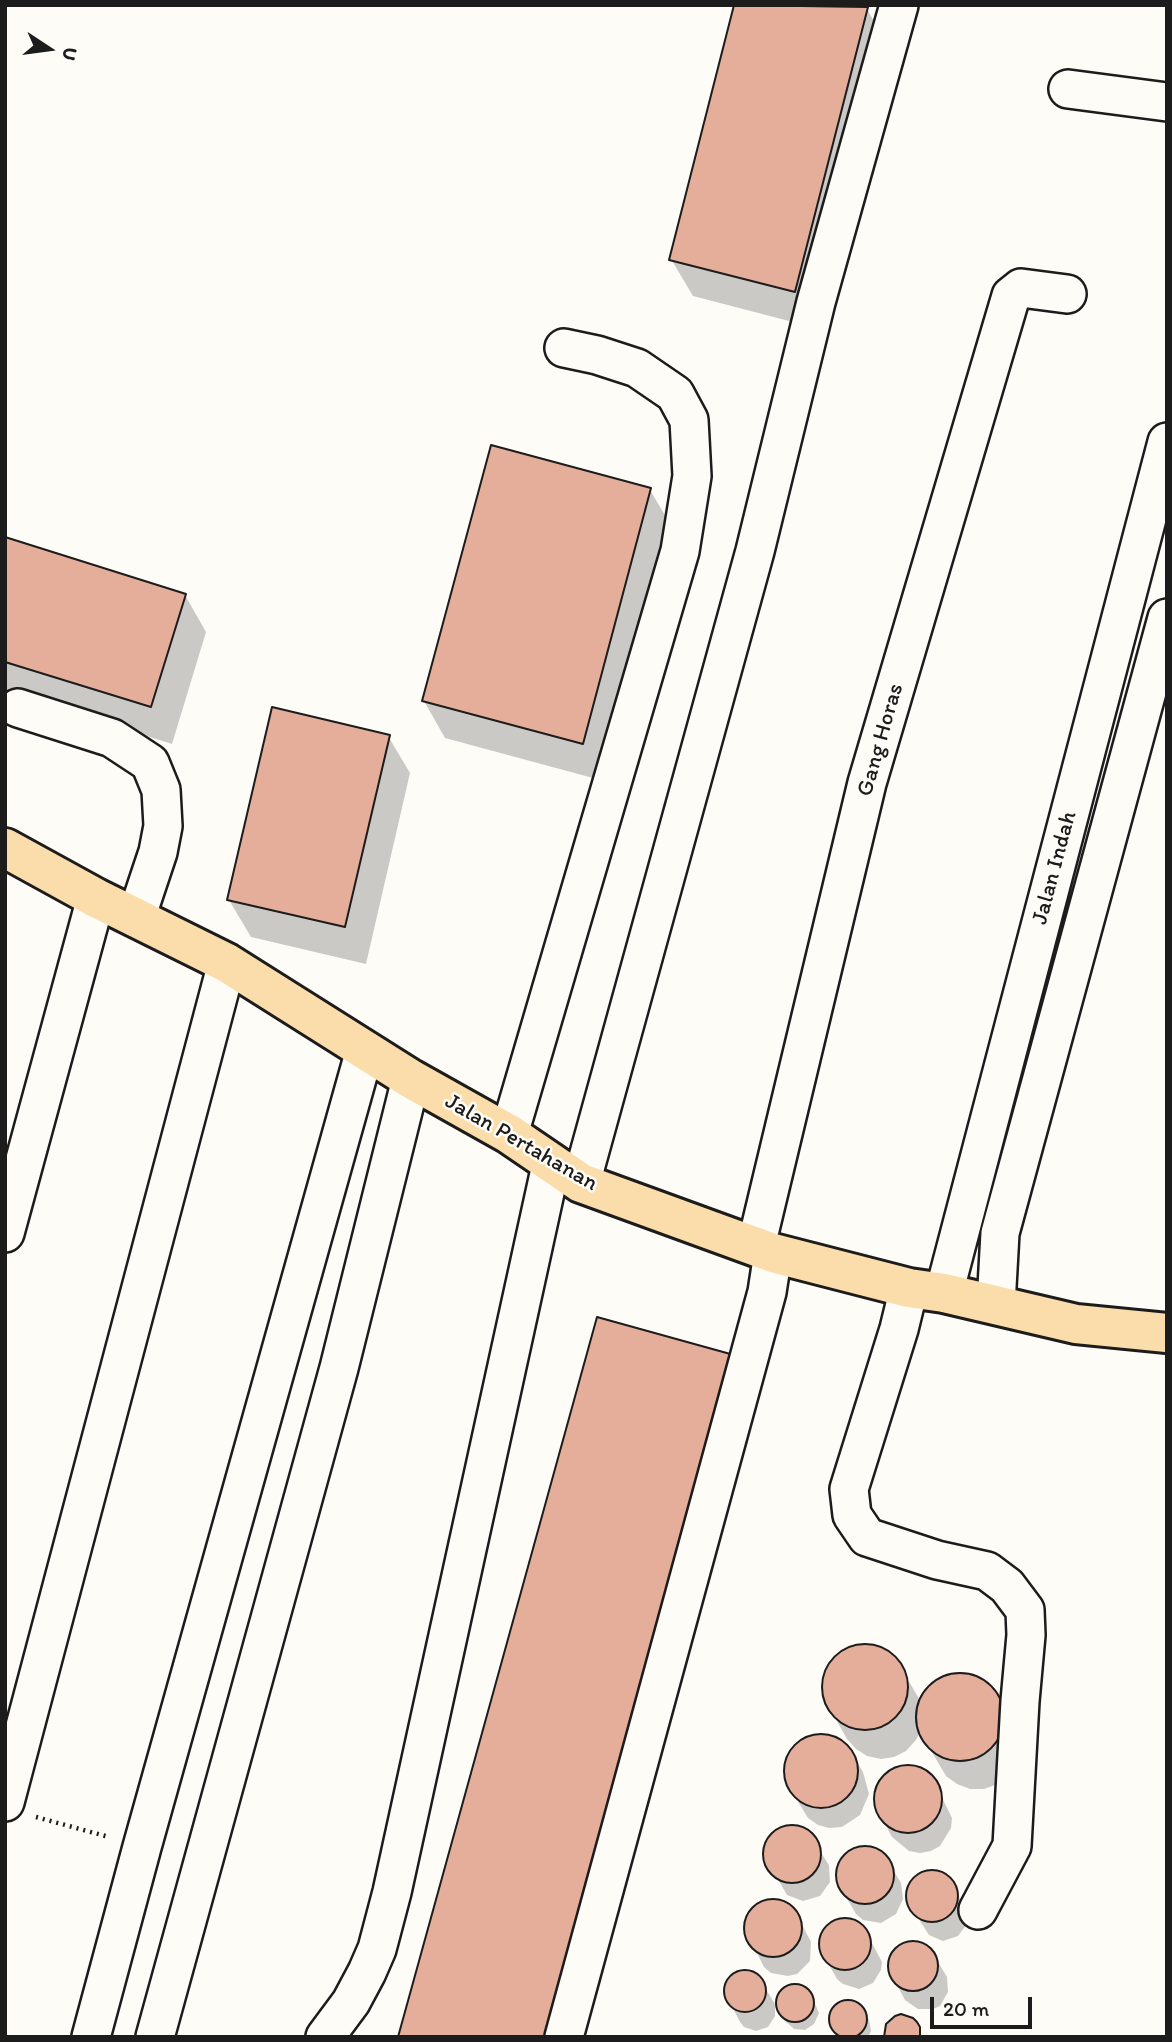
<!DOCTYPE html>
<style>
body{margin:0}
#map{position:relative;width:1172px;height:2042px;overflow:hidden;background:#fdfcf7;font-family:Itim,sans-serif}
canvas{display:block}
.frame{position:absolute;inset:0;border:7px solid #1c1c1c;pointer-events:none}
.north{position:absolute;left:14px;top:14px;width:70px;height:70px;-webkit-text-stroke:5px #fdfcf7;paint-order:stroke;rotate:103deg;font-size:19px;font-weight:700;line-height:28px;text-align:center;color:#1c1c1c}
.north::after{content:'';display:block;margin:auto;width:24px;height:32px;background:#1c1c1c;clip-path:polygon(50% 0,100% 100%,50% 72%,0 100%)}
.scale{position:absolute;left:930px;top:1997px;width:102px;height:32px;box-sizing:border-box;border:4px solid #1c1c1c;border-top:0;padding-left:9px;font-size:21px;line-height:24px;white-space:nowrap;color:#1c1c1c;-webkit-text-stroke:5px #fdfcf7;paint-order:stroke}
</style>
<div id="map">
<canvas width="1172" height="2042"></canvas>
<div class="frame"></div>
<div class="north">U</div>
<div class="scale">20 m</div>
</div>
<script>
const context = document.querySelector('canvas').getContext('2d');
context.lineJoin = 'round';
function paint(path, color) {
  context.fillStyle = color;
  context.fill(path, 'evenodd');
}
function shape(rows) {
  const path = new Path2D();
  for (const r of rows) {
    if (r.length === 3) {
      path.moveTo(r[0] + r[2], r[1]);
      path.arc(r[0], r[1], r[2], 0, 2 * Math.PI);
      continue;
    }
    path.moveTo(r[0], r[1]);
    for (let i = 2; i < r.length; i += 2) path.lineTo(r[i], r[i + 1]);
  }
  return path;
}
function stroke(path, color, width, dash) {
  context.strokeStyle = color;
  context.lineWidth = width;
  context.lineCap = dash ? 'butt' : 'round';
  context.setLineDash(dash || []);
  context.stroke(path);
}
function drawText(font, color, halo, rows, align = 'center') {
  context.font = font + ' Itim,sans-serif';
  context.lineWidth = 5;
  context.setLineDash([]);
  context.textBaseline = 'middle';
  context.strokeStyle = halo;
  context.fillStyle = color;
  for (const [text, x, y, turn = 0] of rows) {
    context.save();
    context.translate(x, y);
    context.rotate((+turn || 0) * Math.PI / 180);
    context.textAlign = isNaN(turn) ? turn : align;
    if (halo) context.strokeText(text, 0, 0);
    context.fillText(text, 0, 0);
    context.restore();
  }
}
paint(shape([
 [736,5,854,5,867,9,888,46,816,328,693,296,671,259],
 [650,490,672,527,604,781,445,738,424,701],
 [5,539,185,595,206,632,172,744,5,691],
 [388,736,410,773,366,964,251,937,229,900],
 [858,1646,871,1646,884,1650,895,1658,921,1702,933,1684,945,1677,958,1674,972,1675,984,1681,994,1690,1019,1733,998,1784,984,1789,970,1789,957,1784,946,1776,920,1732,916,1740,906,1751,894,1757,881,1759,867,1756,856,1749,847,1739,830,1709,825,1697,823,1683,827,1670,834,1659,845,1650],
 [821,1735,832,1737,851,1752,863,1772,869,1794,860,1815,842,1827,829,1828,818,1825,808,1818,789,1787,785,1776,786,1764,790,1753,809,1737],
 [904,1767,925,1772,933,1779,952,1818,951,1828,940,1846,931,1851,920,1853,909,1851,892,1837,876,1807,875,1796,878,1785,894,1770],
 [789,1827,806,1830,829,1865,830,1882,820,1896,803,1901,787,1895,766,1859,768,1842,773,1834],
 [858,1848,876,1850,889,1863,901,1883,903,1899,896,1914,881,1923,863,1920,856,1914,839,1885,838,1866,843,1858],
 [929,1872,945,1876,966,1908,967,1924,958,1936,943,1941,929,1935,908,1902,910,1886,915,1879],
 [772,1901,789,1906,796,1913,811,1942,810,1961,797,1974,788,1976,771,1973,764,1967,746,1931,750,1914,756,1907],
 [841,1919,857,1923,864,1928,882,1962,881,1970,873,1983,859,1989,843,1984,837,1979,825,1958,821,1942,827,1927],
 [917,1943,931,1950,947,1977,948,1992,940,2006,933,2009,918,2009,905,2000,890,1972,892,1957,902,1945],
 [748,1972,759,1978,775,2004,775,2016,768,2027,756,2031,744,2027,740,2022,729,2001,725,1989,731,1977,736,1974],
 [799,1985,812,1997,819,2013,814,2024,805,2030,794,2029,785,2021,780,2011,777,2000,788,1987],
 [849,2002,859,2006,869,2020,871,2031,868,2037,839,2037,835,2031,831,2020,831,2014,838,2005]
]), '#0003');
const building = shape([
 [734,5,868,7,795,292,669,260,734,5],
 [491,445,651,488,583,744,422,701,491,445],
 [5,537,186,594,151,707,5,662,5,537],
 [272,707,390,735,345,927,227,900,272,707],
 [597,1317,734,1355,546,2037,398,2037,597,1317],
 [865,1687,43],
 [960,1717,44],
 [821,1771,37],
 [908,1799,34],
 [792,1854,29],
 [865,1875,29],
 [932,1896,26],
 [773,1928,29],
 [845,1944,26],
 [913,1966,25],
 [745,1991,21],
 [795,2003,19],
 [848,2019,19],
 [901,2014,913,2018,917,2022,920,2027,920,2037,884,2037,886,2024,895,2016,901,2014]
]);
paint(building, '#e4ae9a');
stroke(building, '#1c1c1c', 2);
const minor = shape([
 [1068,89,1167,102],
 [18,708,112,738,150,763,161,790,163,826,158,852,136,918],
 [509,1134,680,551,692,476,689,420,675,394,637,368,597,355,564,348],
 [581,1183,755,551,816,302,899,5],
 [5,1233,96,898],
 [756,1246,867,783,1011,296,1021,288,1067,294],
 [909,1288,899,1329,849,1489,852,1515,867,1537,937,1560,987,1571,1007,1586,1025,1610,1026,1635,1020,1701,1012,1846,978,1910],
 [944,1293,1167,442],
 [996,1305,1000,1233,1167,618],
 [5,1802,227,963],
 [91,2037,142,1847,365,1050],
 [155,2037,339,1368,411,1079],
 [325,2037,351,2002,367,1972,377,1949,392,1892,551,1165],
 [564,2037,767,1292,773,1253]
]);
const major = shape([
 [5,848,96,898,227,963,411,1079,509,1134,581,1183,773,1253,909,1288,944,1293,1076,1324,1167,1333]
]);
stroke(minor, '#1c1c1c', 42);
stroke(major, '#1c1c1c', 44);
stroke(shape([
 [36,1817,109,1837]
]), '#1c1c1c', 4.5, [2, 5]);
stroke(minor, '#fdfcf7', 37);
stroke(major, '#fbddab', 38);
drawText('23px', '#1c1c1c', '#fdfcf7', [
 ["Gang Horas",881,740,-74],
 ["Jalan Indah",1055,868,-75],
 ["Jalan Pertahanan",521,1143,30]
]);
</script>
